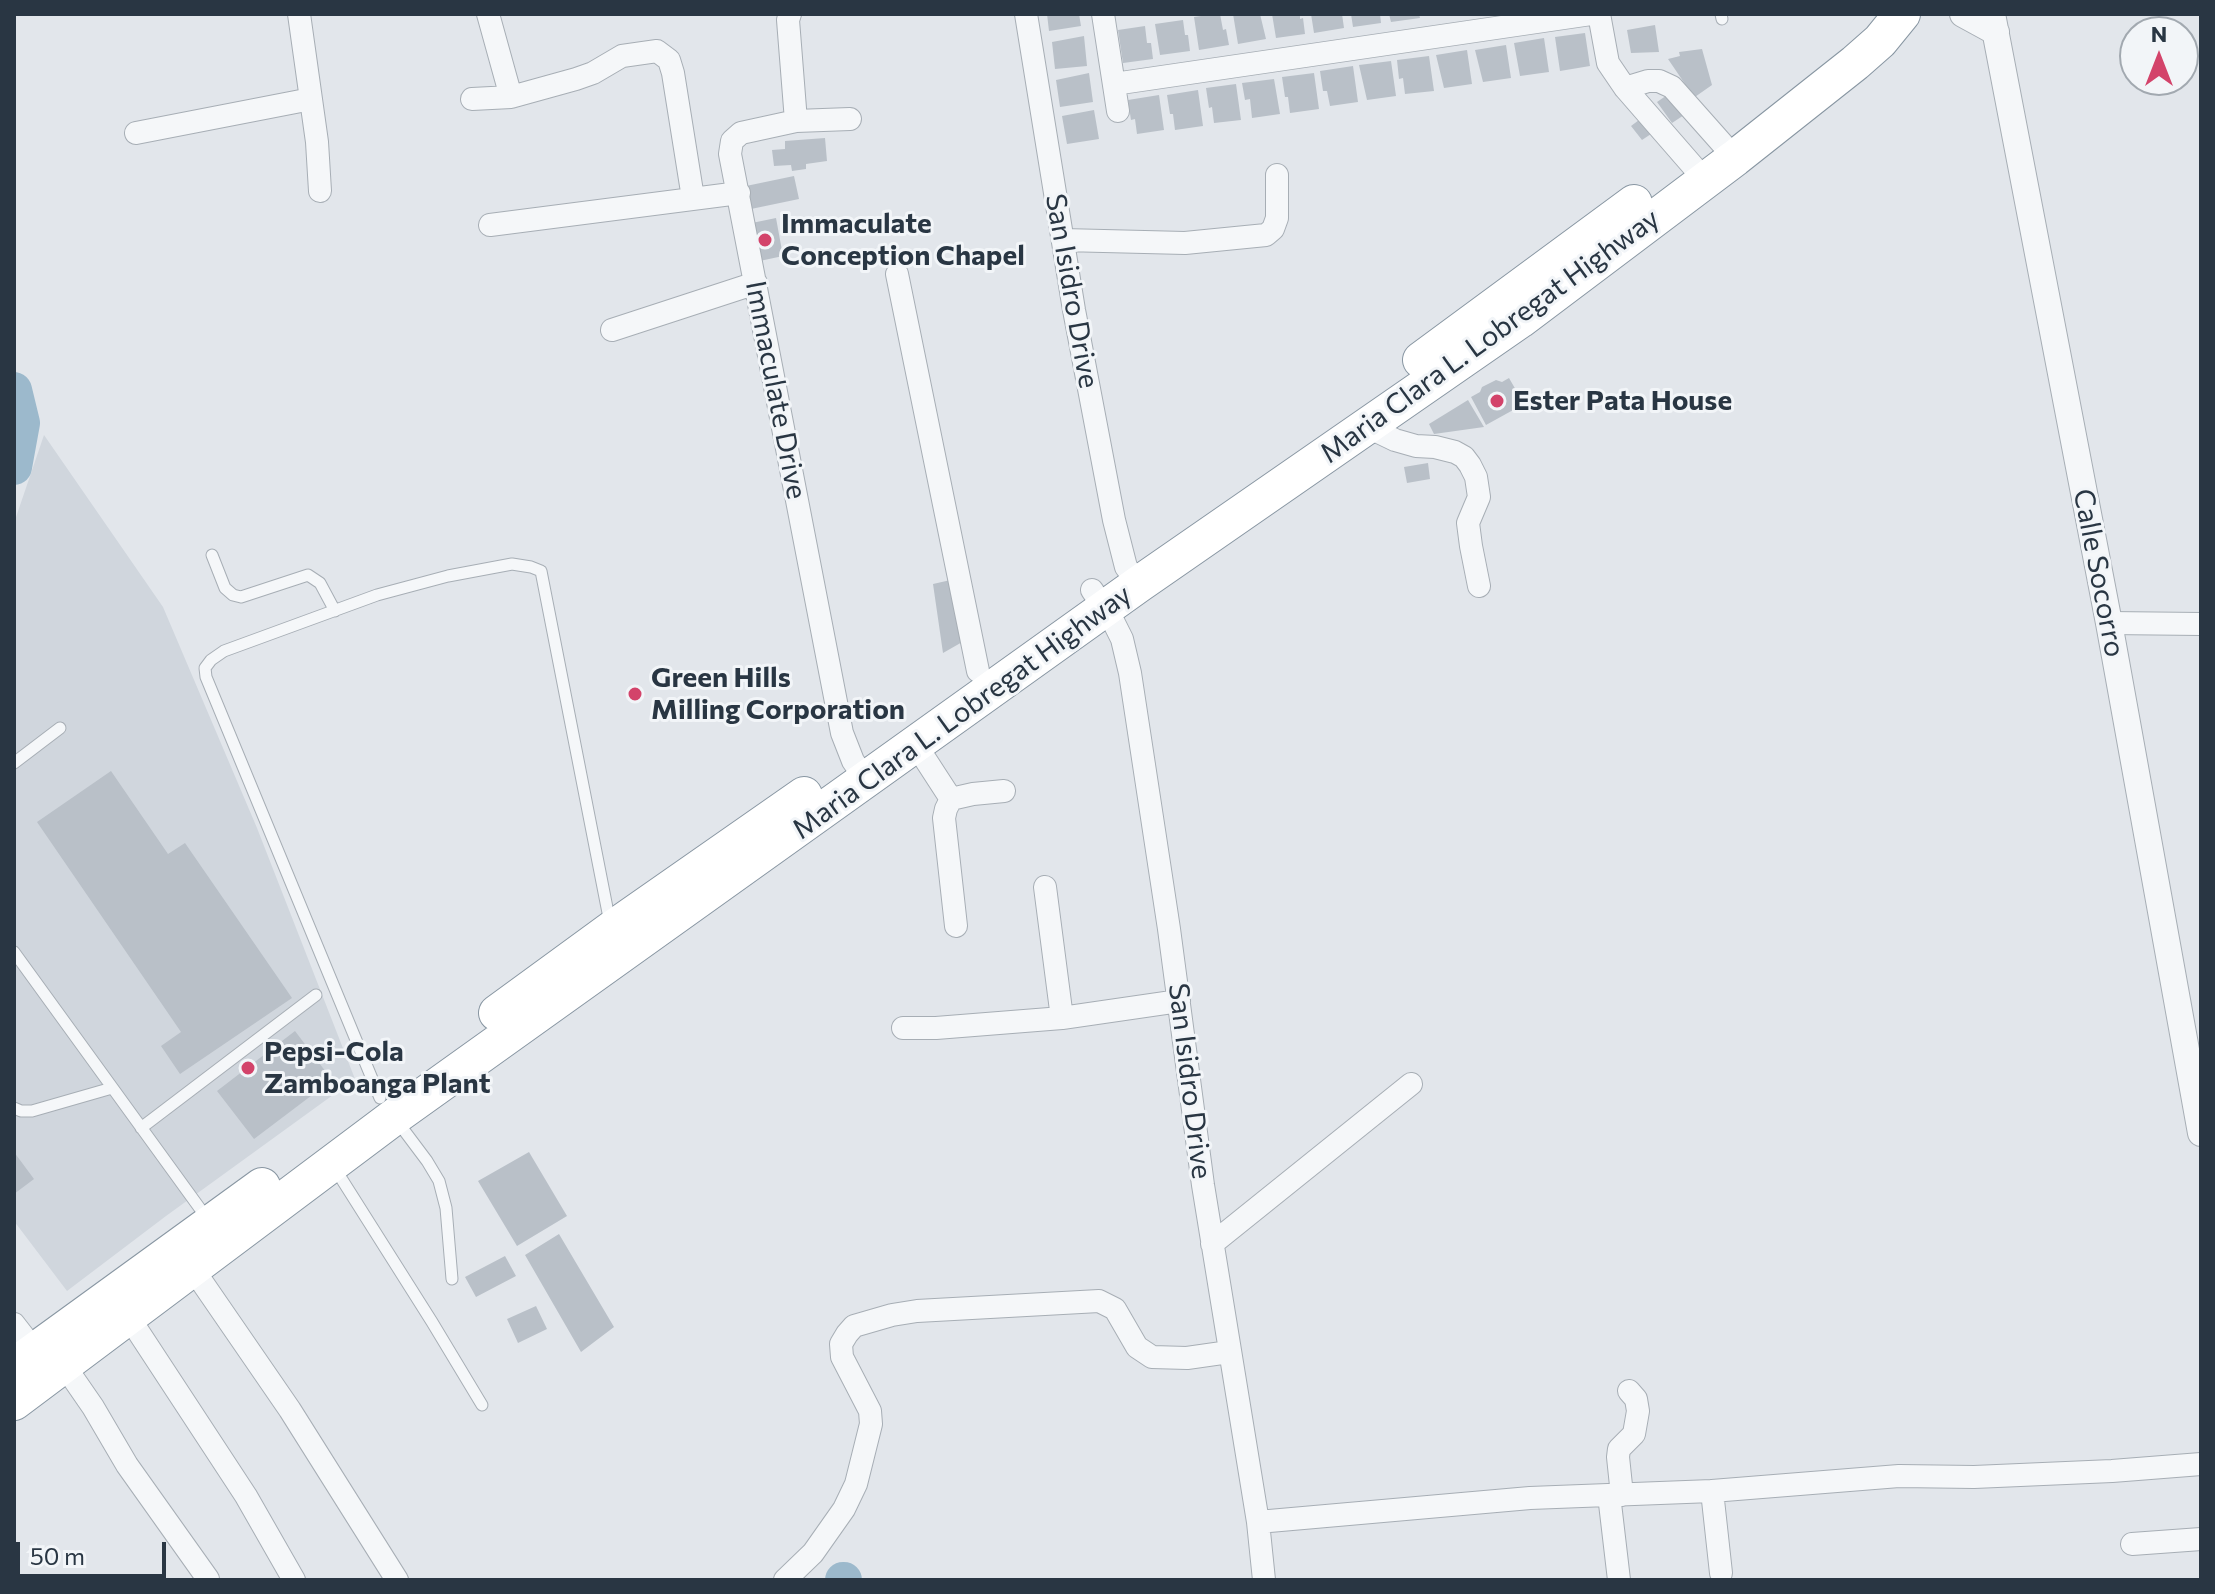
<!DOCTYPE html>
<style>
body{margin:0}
#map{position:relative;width:2215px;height:1594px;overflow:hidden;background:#e2e6eb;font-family:Commissioner,sans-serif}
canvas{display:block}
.frame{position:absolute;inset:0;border:16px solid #293643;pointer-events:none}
.north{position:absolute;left:2119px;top:16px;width:80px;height:80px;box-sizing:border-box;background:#f2f5f8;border:2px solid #a2a9b0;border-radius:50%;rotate:0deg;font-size:22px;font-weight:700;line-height:32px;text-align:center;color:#293643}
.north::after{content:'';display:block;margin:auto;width:28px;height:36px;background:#d3436a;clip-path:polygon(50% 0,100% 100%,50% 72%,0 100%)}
.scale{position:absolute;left:16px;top:1542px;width:150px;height:36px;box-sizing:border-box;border:4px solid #293643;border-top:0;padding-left:10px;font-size:24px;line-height:28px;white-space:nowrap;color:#293643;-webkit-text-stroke:6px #f2f5f8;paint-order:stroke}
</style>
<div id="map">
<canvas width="2215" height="1594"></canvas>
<div class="frame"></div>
<div class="north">N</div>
<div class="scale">50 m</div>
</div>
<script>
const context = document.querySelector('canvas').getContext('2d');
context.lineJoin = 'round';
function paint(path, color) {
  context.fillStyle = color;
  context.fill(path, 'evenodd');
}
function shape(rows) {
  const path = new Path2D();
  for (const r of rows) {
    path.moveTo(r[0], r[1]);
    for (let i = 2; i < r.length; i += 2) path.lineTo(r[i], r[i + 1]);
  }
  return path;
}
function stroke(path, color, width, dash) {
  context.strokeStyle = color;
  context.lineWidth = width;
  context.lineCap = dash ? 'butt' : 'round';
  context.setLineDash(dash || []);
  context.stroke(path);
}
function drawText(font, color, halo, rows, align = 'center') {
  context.font = font + ' Commissioner,sans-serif';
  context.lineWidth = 6;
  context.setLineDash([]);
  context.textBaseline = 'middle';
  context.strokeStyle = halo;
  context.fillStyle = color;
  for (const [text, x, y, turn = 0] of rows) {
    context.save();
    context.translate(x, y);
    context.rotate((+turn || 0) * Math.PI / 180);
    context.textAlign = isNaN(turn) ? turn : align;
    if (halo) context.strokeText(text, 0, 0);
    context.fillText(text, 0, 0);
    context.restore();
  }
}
paint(shape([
 [44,435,163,607,257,828,355,1079,166,1216,67,1291,14,1221,14,523]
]), '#d0d6dd');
stroke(shape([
 [14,390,22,423,14,467],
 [843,1580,844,1580]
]), '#9cb9cc', 36);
paint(shape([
 [1047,14,1079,14,1081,26,1049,31],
 [1215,14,1220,14,1223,30,1226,29,1229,45,1199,50,1194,17],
 [1233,14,1260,14,1266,39,1238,44],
 [1272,14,1300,14,1300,19,1303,18,1305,34,1276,38],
 [1311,14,1342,14,1344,28,1314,33],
 [1351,14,1380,14,1381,23,1353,27],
 [1389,14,1419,14,1420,18,1391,22],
 [1183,20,1185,35,1188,35,1190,51,1160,55,1155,24],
 [1655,25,1659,52,1631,53,1627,30],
 [1145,26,1147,43,1151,43,1153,59,1123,63,1118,30],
 [1585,33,1590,66,1560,71,1555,37],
 [1084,36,1087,66,1055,69,1052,42],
 [1544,38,1549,72,1520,76,1514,43],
 [1506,45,1511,78,1483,82,1475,50],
 [1702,49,1712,85,1692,99,1683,87,1685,84,1668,59,1680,56,1679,52],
 [1467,50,1472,84,1444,88,1436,55],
 [1429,56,1434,91,1405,94,1403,78,1399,79,1397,60],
 [1391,61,1396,96,1367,100,1359,65],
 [1353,66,1358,102,1330,106,1327,91,1323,91,1320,71],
 [1089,73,1093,102,1060,107,1056,80],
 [1314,73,1319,109,1290,113,1288,97,1285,97,1282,77],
 [1274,79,1280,114,1252,118,1250,99,1245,100,1242,83],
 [1236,84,1241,120,1214,123,1212,107,1209,108,1206,88],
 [1198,90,1203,126,1175,130,1173,114,1170,114,1167,95],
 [1673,91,1687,113,1672,123,1657,102],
 [1159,95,1164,130,1137,134,1135,119,1131,120,1128,100],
 [1094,110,1099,139,1067,144,1062,116],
 [1643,117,1654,132,1642,140,1631,126],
 [825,138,827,161,806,164,806,169,792,171,791,165,774,166,772,150,785,149,785,141],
 [794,176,799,199,751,209,746,186],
 [776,218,783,256,755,262,747,224],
 [1509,378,1524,404,1486,425,1471,397,1480,392,1482,387,1496,380,1502,382],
 [1468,400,1484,427,1434,434,1429,424],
 [1428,463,1430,479,1407,483,1404,467],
 [955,579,964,641,943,653,933,584],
 [111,771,168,854,185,843,292,998,180,1074,161,1046,181,1032,37,822],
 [295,1031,332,1080,254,1139,217,1091],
 [14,1152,34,1179,14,1194],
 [529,1152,567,1216,517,1246,478,1181],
 [559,1234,614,1327,581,1352,525,1255],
 [505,1256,516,1276,476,1297,465,1277],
 [536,1306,547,1329,518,1343,507,1319]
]), '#b9c0c8');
const service = shape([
 [1721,14,1722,19],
 [212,555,225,588,233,595,241,597,308,575,320,583,335,611],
 [14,763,60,728],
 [14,952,209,1221],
 [380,1098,206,677,205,668,211,660,224,651,377,595,448,576,512,564,531,567,541,571,610,923],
 [14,1108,21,1111,32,1111,112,1088],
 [397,1121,427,1161,439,1181,446,1208,452,1279],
 [141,1128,316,995],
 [334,1167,432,1322,482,1405]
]);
const minor = shape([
 [299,14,317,142,320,191],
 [488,14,511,97],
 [790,14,788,20,796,121,741,133,732,141,730,154,842,733,853,761,866,780],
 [1026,14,1074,310,1114,520,1126,567,1139,584],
 [1103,14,1118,111],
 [1599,14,1608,63,1625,88,1705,180],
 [1114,84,1591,14],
 [1625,88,1648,81,1659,81,1672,87,1735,158],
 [472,99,511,97,576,79,593,73,622,56,657,51,669,60,673,73,693,198],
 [796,121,850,119],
 [136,133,311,99],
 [490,225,739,193],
 [1063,240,1185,243,1266,235,1273,229,1277,218,1277,175],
 [897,274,978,671],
 [612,330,756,283],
 [1366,426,1395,440,1416,446,1435,447,1455,452,1464,457,1470,465,1476,477,1479,497,1468,523,1471,546,1479,586],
 [1092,590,1114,623,1122,639,1130,673,1169,929,1203,1185,1258,1522,1264,1580],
 [2109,623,2201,624],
 [916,745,951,799,946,809,944,818,956,926],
 [951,799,973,794,1004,791],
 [1045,887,1062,1018],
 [903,1028,936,1028,1062,1018,1179,1001],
 [1212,1244,1411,1084],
 [193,1269,290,1410,397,1580],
 [128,1316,246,1496,294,1580],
 [14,1324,35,1351],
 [64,1365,93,1407,127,1465,208,1579],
 [1712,1491,1721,1573],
 [1609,1495,1619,1580],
 [1622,1495,1618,1457,1619,1449,1634,1434,1638,1411,1636,1399,1629,1391],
 [1258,1522,1530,1498,1712,1491,1899,1476,1974,1477,2112,1471,2201,1464],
 [2132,1544,2201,1539],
 [785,1580,813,1553,844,1509,856,1484,871,1424,870,1411,842,1357,841,1344,847,1334,854,1326,892,1315,917,1311,1099,1301,1115,1309,1137,1347,1152,1357,1187,1358,1229,1352]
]);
const tertiary = shape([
 [1963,14,1996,32],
 [1992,14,2109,623,2201,1133]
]);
const trunk = shape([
 [1421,360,1634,203],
 [497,1013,612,929,804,795],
 [14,1366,262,1186],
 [14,1402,394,1117,1139,584,1520,320,1735,158,1855,63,1880,41,1902,14]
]);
stroke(service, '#a7aeb5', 13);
stroke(minor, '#a7aeb5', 24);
stroke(tertiary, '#a7aeb5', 28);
stroke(trunk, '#8896a2', 38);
stroke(service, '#f5f7f9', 11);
stroke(minor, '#f5f7f9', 22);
stroke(tertiary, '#f5f7f9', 26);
stroke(trunk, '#fff', 36);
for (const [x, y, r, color] of [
 [765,240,8,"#d3436a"],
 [1497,401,8,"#d3436a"],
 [635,694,8,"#d3436a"],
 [248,1068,8,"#d3436a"]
]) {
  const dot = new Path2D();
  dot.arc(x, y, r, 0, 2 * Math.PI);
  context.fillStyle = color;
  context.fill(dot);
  stroke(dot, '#f2f5f8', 3);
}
drawText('bold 28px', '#293643', '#f2f5f8', [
 ["Immaculate",781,224],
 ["Conception Chapel",781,256],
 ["Ester Pata House",1513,401],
 ["Green Hills",651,678],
 ["Milling Corporation",651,710],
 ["Pepsi-Cola",264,1052],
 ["Zamboanga Plant",264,1084]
], 'left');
drawText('28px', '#293643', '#f2f5f8', [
 ["San Isidro Drive",1072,291,80],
 ["Maria Clara L. Lobregat Highway",1490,336,-36],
 ["Immaculate Drive",776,390,79],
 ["Calle Socorro",2099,573,79],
 ["Maria Clara L. Lobregat Highway",962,712,-36],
 ["San Isidro Drive",1190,1081,83]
]);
</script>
